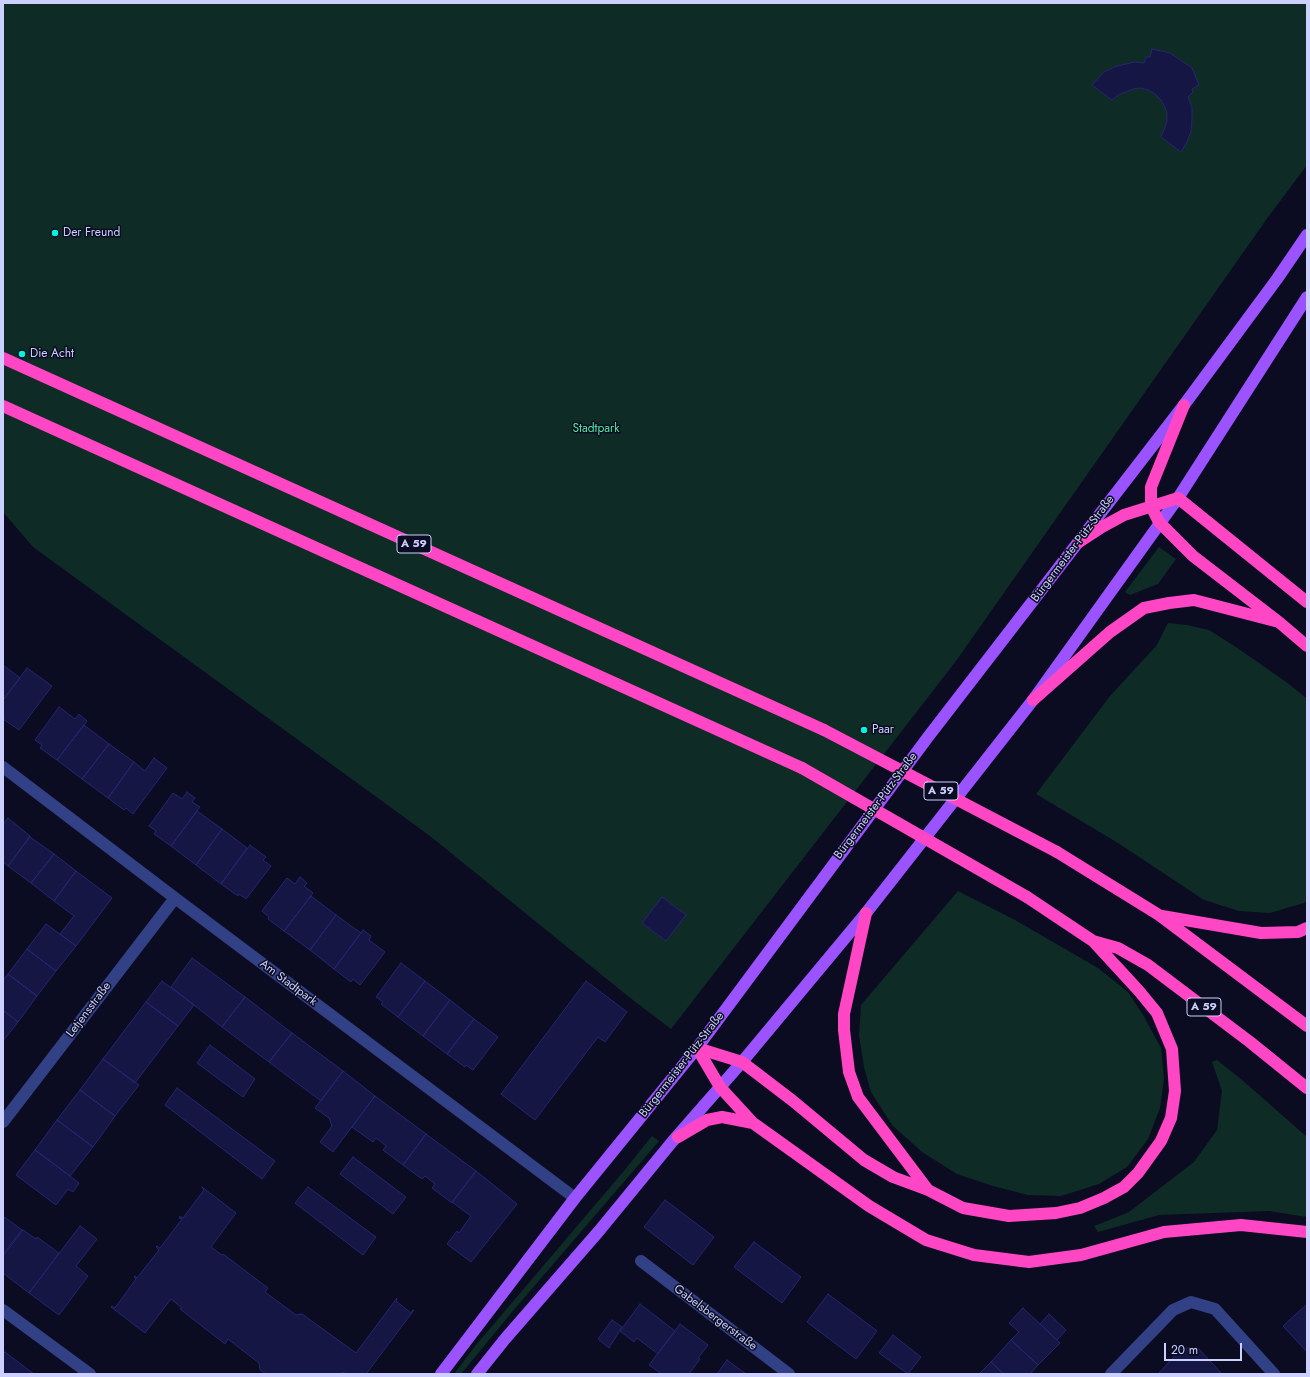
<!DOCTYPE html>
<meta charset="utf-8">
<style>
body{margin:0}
#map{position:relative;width:1310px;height:1377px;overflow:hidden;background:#0b0c21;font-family:Jost,sans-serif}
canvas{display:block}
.frame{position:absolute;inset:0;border:4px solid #cbd0ff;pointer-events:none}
.scale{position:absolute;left:1164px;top:1343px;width:78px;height:18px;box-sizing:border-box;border:2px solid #cbd0ff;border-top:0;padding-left:5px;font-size:12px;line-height:14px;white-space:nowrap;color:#cbd0ff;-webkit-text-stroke:3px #0b0c21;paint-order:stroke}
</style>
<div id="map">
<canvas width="1310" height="1377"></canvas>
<div class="frame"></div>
<div class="scale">20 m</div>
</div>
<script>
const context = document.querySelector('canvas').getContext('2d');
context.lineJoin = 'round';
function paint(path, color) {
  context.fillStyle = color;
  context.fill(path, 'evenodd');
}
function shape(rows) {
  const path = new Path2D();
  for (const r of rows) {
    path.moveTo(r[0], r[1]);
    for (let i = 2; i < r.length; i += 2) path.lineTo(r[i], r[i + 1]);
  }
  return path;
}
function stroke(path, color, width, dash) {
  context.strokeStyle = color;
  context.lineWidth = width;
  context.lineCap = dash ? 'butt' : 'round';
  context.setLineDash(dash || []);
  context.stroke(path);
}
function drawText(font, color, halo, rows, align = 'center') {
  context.font = font + ' Jost,sans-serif';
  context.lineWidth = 3;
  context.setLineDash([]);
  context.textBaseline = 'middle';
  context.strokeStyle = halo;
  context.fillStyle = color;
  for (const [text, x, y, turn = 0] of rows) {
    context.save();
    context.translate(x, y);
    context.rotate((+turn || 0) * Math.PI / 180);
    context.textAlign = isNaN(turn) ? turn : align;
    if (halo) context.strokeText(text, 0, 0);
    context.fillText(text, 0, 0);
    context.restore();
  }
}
paint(shape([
 [3,3,1307,3,1307,165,1266,220,956,661,671,1029,629,997,430,836,33,547,3,512],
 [1159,547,1176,559,1158,584,1130,595,1125,592],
 [1168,623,1187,625,1209,630,1236,647,1289,684,1307,699,1307,901,1304,903,1270,913,1239,911,1204,900,1118,843,1036,794,1110,696,1157,645],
 [958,891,1015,920,1098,968,1128,992,1143,1015,1161,1048,1164,1079,1160,1108,1148,1139,1127,1167,1099,1184,1061,1196,1028,1195,993,1186,957,1174,922,1152,892,1125,871,1092,864,1067,859,1035,861,1005],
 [1217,1060,1241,1079,1307,1137,1307,1217,1269,1211,1159,1215,1098,1232,1094,1226,1129,1212,1194,1162,1217,1130,1222,1091,1212,1062],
 [652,1136,659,1141,512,1312,461,1374,454,1374,476,1345,623,1172]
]), '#0e2c25');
const building = shape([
 [1152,49,1170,53,1192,68,1199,85,1192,89,1193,92,1188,97,1192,108,1192,119,1191,131,1187,142,1181,152,1161,137,1167,122,1167,114,1165,107,1161,100,1155,94,1148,90,1140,88,1133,89,1118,95,1112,100,1092,85,1104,72,1117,66,1135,62,1144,63,1146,57,1150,57,1152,49],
 [3,665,20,678,3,700,3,665],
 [27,668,52,686,19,730,3,719,3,700,27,668],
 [59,707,75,719,79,714,87,721,57,760,40,748,42,745,35,740,59,707],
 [84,725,109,744,82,779,57,760,84,725],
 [109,744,134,762,108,798,82,779,109,744],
 [154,758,167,768,133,814,126,808,124,810,108,798,134,762,145,771,154,758],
 [187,792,195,798,192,802,200,807,171,846,154,834,156,831,149,826,173,793,182,799,187,792],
 [197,811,222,829,196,865,171,846,197,811],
 [8,818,30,836,8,866,3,862,3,824,8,818],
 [222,829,247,848,221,884,196,865,222,829],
 [30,837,54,854,31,883,8,866,30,837],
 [250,845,266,857,263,860,271,866,246,899,239,894,238,896,221,884,250,845],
 [54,854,76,871,54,901,31,883,54,854],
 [76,871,112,898,76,946,60,934,74,916,54,901,76,871],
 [300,877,307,883,304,886,313,893,284,931,268,919,269,917,262,911,287,878,295,884,300,877],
 [311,896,336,915,310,950,284,931,311,896],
 [662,897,686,915,666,941,642,923,662,897],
 [336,915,361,933,334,969,310,950,336,915],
 [46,924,76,946,56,971,27,949,46,924],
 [363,930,371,936,369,940,385,952,360,985,353,979,351,982,334,969,363,930],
 [27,949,56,971,37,996,8,974,27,949],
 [192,958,245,997,222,1027,171,987,192,958],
 [401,963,425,981,398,1017,381,1004,383,1002,376,997,401,963],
 [8,974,37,996,18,1022,3,1010,3,980,8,974],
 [162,981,194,1005,178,1026,146,1002,162,981],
 [425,981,450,1000,423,1036,398,1017,425,981],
 [586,981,627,1012,605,1042,598,1037,535,1120,501,1094,586,981],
 [245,997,292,1033,269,1062,222,1027,245,997],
 [450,1000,474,1019,447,1054,423,1036,450,1000],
 [146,1002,178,1026,135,1083,103,1059,146,1002],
 [3,1010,18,1022,3,1041,3,1010],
 [474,1019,498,1037,473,1070,466,1065,465,1067,447,1054,474,1019],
 [292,1033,343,1071,321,1101,269,1062,292,1033],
 [210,1045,255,1079,243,1097,197,1063,210,1045],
 [103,1059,139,1085,115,1116,80,1090,103,1059],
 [343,1071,375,1096,333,1152,320,1142,332,1126,329,1118,315,1108,343,1071],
 [177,1088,275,1161,262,1179,165,1105,177,1088],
 [80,1090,115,1116,93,1147,57,1120,80,1090],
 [375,1096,426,1134,403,1165,383,1150,386,1146,376,1138,373,1142,352,1127,375,1096],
 [57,1120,93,1147,70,1176,35,1150,57,1120],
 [426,1134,476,1171,452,1203,432,1188,435,1184,425,1176,422,1179,403,1165,426,1134],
 [35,1150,79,1183,73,1192,68,1189,56,1205,16,1175,35,1150],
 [353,1157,406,1197,393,1214,340,1174,353,1157],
 [476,1171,517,1204,471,1262,447,1244,457,1231,459,1233,471,1216,452,1202,476,1171],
 [202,1187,236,1213,211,1247,222,1255,223,1254,268,1288,265,1292,296,1315,302,1314,356,1353,397,1298,396,1301,411,1313,413,1310,414,1310,366,1374,346,1374,343,1372,341,1374,266,1374,260,1370,259,1363,228,1339,225,1344,180,1309,182,1308,171,1299,145,1333,111,1307,112,1306,115,1308,136,1279,134,1277,135,1276,137,1278,159,1250,156,1247,157,1246,160,1248,182,1219,179,1218,180,1216,183,1218,204,1190,202,1187],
 [308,1187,376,1237,363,1255,295,1203,308,1187],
 [665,1200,714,1237,693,1265,644,1227,665,1200],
 [3,1216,22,1230,3,1254,3,1216],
 [80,1226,97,1239,76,1266,88,1276,59,1315,29,1293,80,1226],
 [23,1230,36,1239,37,1237,59,1253,29,1293,3,1273,3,1256,23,1230],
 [754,1242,801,1277,782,1303,734,1267,754,1242],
 [828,1294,877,1331,856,1359,807,1322,828,1294],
 [640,1304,675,1331,658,1354,637,1338,634,1342,620,1331,640,1304],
 [1307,1304,1307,1352,1283,1326,1307,1304],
 [1023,1308,1060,1343,1038,1365,1011,1340,1019,1332,1009,1323,1023,1308],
 [1049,1314,1066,1330,1057,1340,1040,1324,1049,1314],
 [612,1320,622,1327,609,1348,598,1339,612,1320],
 [680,1324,708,1345,698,1358,700,1359,689,1374,662,1374,649,1365,680,1324],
 [893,1335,921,1357,908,1374,879,1353,893,1335],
 [1011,1340,1038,1365,1030,1374,1004,1374,991,1362,1011,1340],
 [1182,1348,1198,1348,1222,1374,1158,1374,1182,1348],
 [5,1352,34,1374,3,1374,3,1354,5,1352],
 [727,1360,746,1374,717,1374,727,1360],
 [991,1362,1004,1374,979,1374,991,1362]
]);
paint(building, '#151644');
stroke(building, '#252672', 1);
stroke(shape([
 [3,767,175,898,575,1198],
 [3,1122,175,898],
 [641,1261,789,1374],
 [3,1310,90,1374],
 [1111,1374,1173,1310,1191,1302,1215,1309,1274,1374]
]), '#324085', 12);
stroke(shape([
 [441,1374,575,1198,697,1048,928,737,1184,405,1277,279,1307,235],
 [477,1374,505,1339,599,1231,672,1142,742,1062,866,913,1033,700,1178,498,1307,297]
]), '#9b52ff', 12);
stroke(shape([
 [3,358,824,730],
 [1184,405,1151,487,1151,506,1159,522,1193,556,1280,623,1307,646],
 [3,406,802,768],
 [1079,542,1102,527,1124,515,1178,498,1307,602],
 [1033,700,1110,632,1144,608,1169,603,1194,600,1275,621],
 [1057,852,1159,915,1307,1026],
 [866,913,844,1014,844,1030,849,1072,858,1097,928,1190],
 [1162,916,1261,933,1298,932,1307,928],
 [1093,941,1118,948,1148,965,1250,1042,1307,1088],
 [697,1048,742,1062,793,1101,864,1160,893,1177,928,1190,963,1208,1009,1216,1056,1213,1080,1208,1104,1198,1124,1187,1138,1173,1161,1141,1171,1118,1175,1091,1172,1049,1157,1013,1139,991,1093,941,1027,897],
 [697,1048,720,1087,753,1123,869,1206,926,1240,974,1255,1029,1262,1081,1255,1164,1232,1241,1225,1307,1232],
 [678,1137,707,1120,722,1117,753,1123]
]), '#ff46c5', 12);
stroke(shape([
 [824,730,1057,852],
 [802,768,1027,897]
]), '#ff46c5', 12);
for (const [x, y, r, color] of [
 [55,233,4,"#00f6dd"],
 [22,354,4,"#00f6dd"],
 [864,730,4,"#00f6dd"]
]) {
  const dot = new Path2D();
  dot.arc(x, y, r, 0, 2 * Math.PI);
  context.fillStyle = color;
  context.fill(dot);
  stroke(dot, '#0b0c21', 1.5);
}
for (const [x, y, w] of [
 [414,544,34],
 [941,791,34],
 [1204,1007,34]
]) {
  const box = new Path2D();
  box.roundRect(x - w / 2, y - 9, w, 18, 3);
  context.fillStyle = '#0b0c21';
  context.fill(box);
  stroke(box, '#cbd0ff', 1);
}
drawText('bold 11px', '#cbd0ff', null, [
 ["A 59",414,544],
 ["A 59",941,791],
 ["A 59",1204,1007]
]);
drawText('12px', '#cbd0ff', '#0b0c21', [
 ["Der Freund",63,233],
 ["Die Acht",30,354],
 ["Paar",872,730]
], 'left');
drawText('12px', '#4de9a2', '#0b0c21', [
 ["Stadtpark",596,429]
]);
drawText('12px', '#cbd0ff', '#0b0c21', [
 ["Bürgermeister-Pütz-Straße",1073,549,-53],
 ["Bürgermeister-Pütz-Straße",876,806,-53],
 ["Am Stadtpark",288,983,37],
 ["Letjensstraße",89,1010,-53],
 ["Bürgermeister-Pütz-Straße",682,1065,-52],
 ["Gabelsbergerstraße",715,1318,37]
]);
</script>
